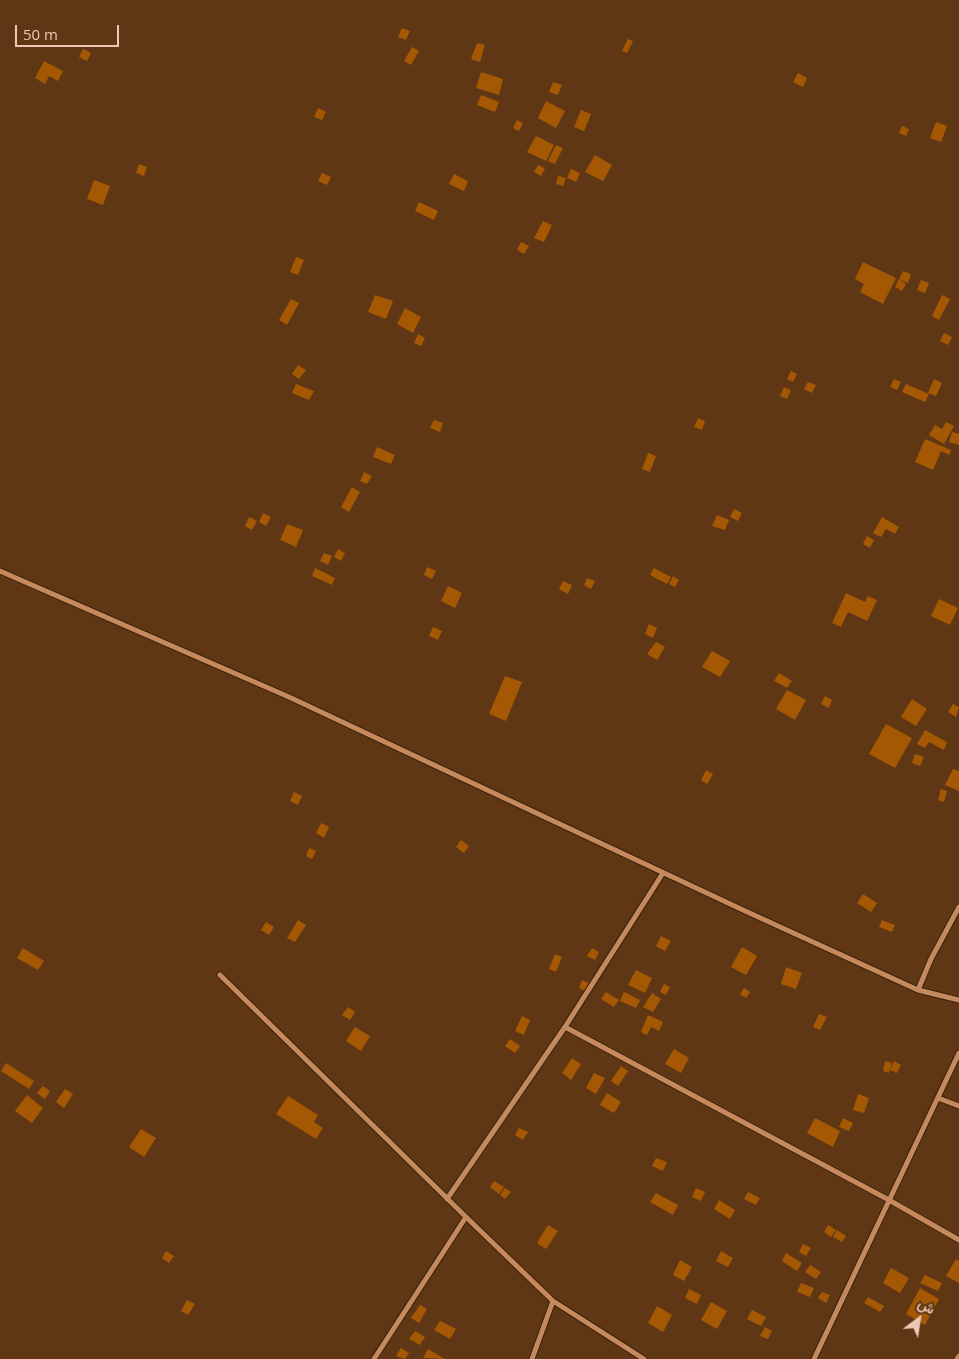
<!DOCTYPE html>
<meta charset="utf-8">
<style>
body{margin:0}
#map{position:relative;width:959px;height:1359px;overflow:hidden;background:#603714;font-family:"Open Sans",Vazirmatn,sans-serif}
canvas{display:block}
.north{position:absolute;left:894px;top:1294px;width:50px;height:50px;-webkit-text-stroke:4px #603714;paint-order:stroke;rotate:31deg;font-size:14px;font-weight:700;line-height:20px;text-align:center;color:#eacab4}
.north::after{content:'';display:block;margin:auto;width:18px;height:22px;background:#eacab4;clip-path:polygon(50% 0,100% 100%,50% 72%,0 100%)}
.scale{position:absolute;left:15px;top:25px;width:104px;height:22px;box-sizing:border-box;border:2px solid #eacab4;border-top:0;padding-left:6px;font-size:15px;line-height:18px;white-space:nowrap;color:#eacab4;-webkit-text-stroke:4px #603714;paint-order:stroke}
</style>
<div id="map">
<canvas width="959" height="1359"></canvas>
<div class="north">ش</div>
<div class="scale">50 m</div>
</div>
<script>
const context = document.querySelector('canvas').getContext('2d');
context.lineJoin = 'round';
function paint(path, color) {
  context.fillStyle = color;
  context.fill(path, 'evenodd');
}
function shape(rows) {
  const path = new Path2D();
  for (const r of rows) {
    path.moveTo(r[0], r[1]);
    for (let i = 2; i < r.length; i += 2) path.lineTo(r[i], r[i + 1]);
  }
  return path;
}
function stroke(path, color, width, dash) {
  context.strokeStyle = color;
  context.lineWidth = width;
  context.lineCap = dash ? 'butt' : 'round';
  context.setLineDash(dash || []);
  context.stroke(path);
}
paint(shape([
 [402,28,410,31,406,40,398,37],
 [628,39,633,41,627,53,622,51],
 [477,43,485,45,480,62,471,59],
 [412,47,419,51,411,65,404,61],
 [83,49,91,53,87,61,79,57],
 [44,61,63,71,58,81,49,76,45,84,35,78],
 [481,72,503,79,499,95,476,88],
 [798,73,807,78,803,87,793,82],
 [553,82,562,85,558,95,549,92],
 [481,95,499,102,495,112,477,105],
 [546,101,565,111,556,128,538,118],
 [318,108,326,112,322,120,314,117],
 [581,110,591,114,584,131,574,127],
 [517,120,523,123,519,131,513,128],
 [936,122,947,126,941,142,930,138],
 [902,126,909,129,906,136,899,133],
 [536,136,554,145,546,161,527,152],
 [556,145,563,148,555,164,548,161],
 [595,155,612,165,603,181,585,172],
 [139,164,147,167,144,176,136,173],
 [538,165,545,168,541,176,534,172],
 [571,169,580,173,576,182,567,178],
 [322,173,331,177,327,185,318,181],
 [454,174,468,181,464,191,449,184],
 [558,176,566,178,563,186,556,184],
 [94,180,110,186,103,205,87,199],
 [419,202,438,211,434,220,415,211],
 [543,221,552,225,544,242,534,238],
 [521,242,529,246,524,254,517,250],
 [296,257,304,260,298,275,290,272],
 [863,262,896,278,883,304,860,292,864,284,855,279],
 [903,271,911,274,908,283,899,279],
 [899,279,906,284,902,291,895,287],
 [921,280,929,283,925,293,917,290],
 [375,295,393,301,386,319,368,312],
 [942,295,950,299,939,320,932,316],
 [291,299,299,303,287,325,279,320],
 [405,308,421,317,413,333,397,324],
 [944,333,952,337,948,345,940,341],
 [418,334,425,338,421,346,414,343],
 [298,365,306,370,299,379,292,374],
 [791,371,797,374,793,382,787,379],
 [894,379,901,382,897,390,890,387],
 [934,379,942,383,936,396,928,393],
 [808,382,816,385,812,393,804,389],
 [296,384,314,391,309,400,292,393],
 [906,384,929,394,925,402,902,392],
 [784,387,791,390,787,399,780,396],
 [698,418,705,421,702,430,694,427],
 [434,420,443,423,440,432,430,428],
 [946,422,954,426,944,444,929,435,935,425,942,429],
 [952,432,959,434,959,445,949,442],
 [925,439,951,450,949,455,941,451,933,470,915,462],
 [377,447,395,455,391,464,373,457],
 [648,453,656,456,650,472,642,469],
 [364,472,372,476,367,484,360,481],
 [352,487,360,492,349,512,341,507],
 [734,509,742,513,738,521,730,517],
 [263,513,271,517,266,526,259,522],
 [717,515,729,520,725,530,712,526],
 [249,517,257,521,252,530,245,526],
 [882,517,899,527,895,534,886,529,881,537,873,533],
 [287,524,303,530,296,547,280,540],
 [867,536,874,540,870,548,863,544],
 [338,549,345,553,341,561,334,557],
 [324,553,332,556,328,565,320,561],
 [427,567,436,571,432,579,424,575],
 [315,568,335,578,332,585,312,576],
 [654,568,671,577,667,584,650,575],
 [673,576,679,580,675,587,669,584],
 [587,578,595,581,591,589,584,585],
 [563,581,572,585,568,594,559,589],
 [448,586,462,593,455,608,441,601],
 [846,593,865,602,868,596,877,600,867,621,848,612,841,627,832,623],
 [939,599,958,608,950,625,931,616],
 [649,624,657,628,653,638,645,634],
 [433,627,442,631,438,640,429,636],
 [656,642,665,647,657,660,647,654],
 [712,651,730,661,720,677,702,667],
 [779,673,792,681,787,688,774,681],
 [505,676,522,682,506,721,489,714],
 [787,690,806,700,795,720,776,709],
 [825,696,832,700,829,708,821,704],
 [912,699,927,709,916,726,901,717],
 [953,704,959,707,956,717,948,712],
 [886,724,912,738,895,768,869,754],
 [925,730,947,742,944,750,929,742,925,748,917,744],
 [915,754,924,757,920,766,912,763],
 [953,769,959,771,959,791,945,785],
 [706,770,713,774,707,784,701,780],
 [941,789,947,791,944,802,938,800],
 [294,792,302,796,298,805,290,801],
 [321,823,329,827,324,838,316,833],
 [461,840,469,846,464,853,456,847],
 [309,848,316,851,312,859,306,856],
 [863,894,877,903,871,912,857,903],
 [298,920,306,925,295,942,287,938],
 [882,920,895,925,892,932,879,927],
 [266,922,274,927,269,935,261,930],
 [661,936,671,941,665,951,656,946],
 [742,947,757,956,746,975,731,967],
 [23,948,44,961,38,970,17,958],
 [592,948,599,952,595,960,587,956],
 [555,954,562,957,556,972,549,969],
 [786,967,802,973,796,989,781,984],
 [636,970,652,978,645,993,628,985],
 [582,980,591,984,587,992,579,988],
 [664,984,670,987,666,995,660,992],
 [744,988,750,992,746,998,740,994],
 [606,992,619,1000,614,1007,601,999],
 [624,992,640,1000,636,1008,620,1001],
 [652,993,661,999,653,1012,643,1007],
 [348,1007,355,1012,350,1020,342,1015],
 [819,1014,827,1017,820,1030,813,1027],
 [648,1015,663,1022,659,1031,651,1027,647,1035,641,1032],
 [522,1016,530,1020,524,1035,515,1031],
 [355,1027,370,1036,361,1051,346,1041],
 [510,1039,520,1046,515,1053,505,1046],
 [674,1049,689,1058,681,1073,665,1064],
 [572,1058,581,1064,571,1080,562,1073],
 [885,1061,892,1063,889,1073,883,1071],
 [894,1061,901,1065,897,1073,890,1070],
 [6,1063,34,1081,29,1089,1,1071],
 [621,1066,628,1071,618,1086,611,1081],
 [594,1073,605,1078,596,1094,586,1088],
 [43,1086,50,1091,45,1099,37,1093],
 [65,1089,73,1094,64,1108,56,1102],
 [607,1093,621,1102,614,1113,600,1105],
 [858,1094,869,1098,864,1113,853,1110],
 [27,1095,43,1108,32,1123,15,1111],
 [288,1096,318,1115,314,1122,323,1128,316,1139,276,1114],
 [815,1118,840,1131,833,1147,807,1133],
 [843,1118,853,1123,849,1131,839,1127],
 [519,1128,528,1132,523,1140,515,1135],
 [141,1129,156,1138,144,1157,129,1147],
 [656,1158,667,1162,663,1171,652,1166],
 [494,1181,504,1187,499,1194,490,1187],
 [505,1188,511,1192,505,1199,500,1195],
 [696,1188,705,1192,701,1201,692,1197],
 [748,1192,760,1198,756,1205,744,1199],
 [656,1193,678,1205,673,1215,650,1202],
 [719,1200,735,1210,730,1219,714,1209],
 [548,1225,558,1231,546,1249,537,1243],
 [828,1225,836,1230,831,1237,824,1232],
 [837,1230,846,1236,842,1242,833,1237],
 [803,1244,811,1248,806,1256,799,1252],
 [166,1251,174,1256,169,1263,162,1258],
 [721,1251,733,1258,728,1267,716,1261],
 [786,1253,802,1263,797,1271,782,1261],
 [956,1259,959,1261,959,1283,946,1276],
 [680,1260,692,1267,684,1281,673,1275],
 [810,1265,821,1272,816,1279,805,1272],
 [891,1268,909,1278,900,1293,883,1283],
 [925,1275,942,1283,938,1291,920,1283],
 [801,1283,814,1288,810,1297,797,1292],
 [920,1288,939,1299,925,1325,906,1314],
 [689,1289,701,1295,697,1304,685,1298],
 [822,1292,830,1295,826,1303,818,1298],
 [868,1297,884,1306,880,1312,864,1303],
 [187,1300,195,1304,188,1315,181,1311],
 [711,1302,727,1311,717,1329,701,1320],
 [420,1305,427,1309,419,1323,411,1318],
 [657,1306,672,1315,663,1332,648,1323],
 [752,1310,766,1317,761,1326,747,1319],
 [440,1321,456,1329,450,1339,434,1330],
 [765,1327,772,1331,768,1339,760,1336],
 [415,1331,425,1337,420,1345,409,1339],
 [401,1348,409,1353,405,1359,396,1356],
 [428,1349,445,1359,423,1358]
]), '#a45804');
const street = shape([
 [0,571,289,697,743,910,918,990,959,1000],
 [220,975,466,1217,553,1301,644,1359],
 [918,990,931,959,959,907],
 [565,1027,889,1200,959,1240],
 [938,1098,959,1106],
 [447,1199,565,1027,663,873],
 [374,1359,466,1217],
 [532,1359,553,1301],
 [814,1359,959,1053],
 [957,1359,959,1356]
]);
stroke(street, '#3d2109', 7);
stroke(street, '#c4895c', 5);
</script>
